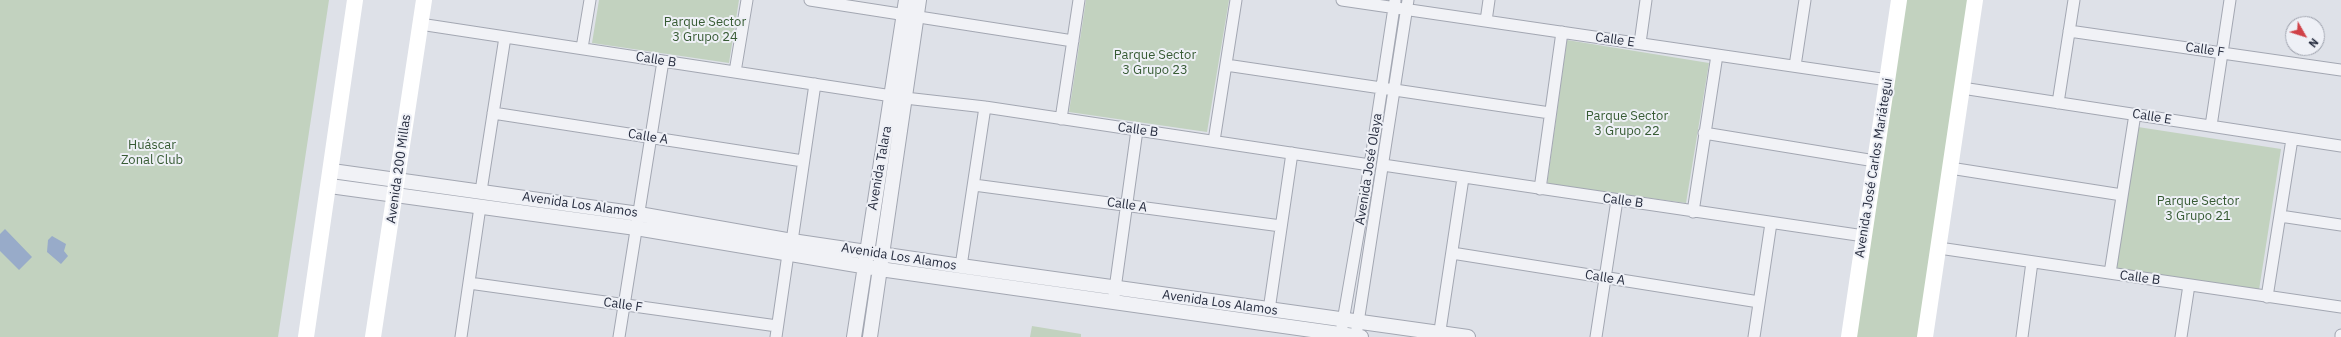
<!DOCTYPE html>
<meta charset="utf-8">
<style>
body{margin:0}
#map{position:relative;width:2341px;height:337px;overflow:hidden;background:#dee1e8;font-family:"IBM Plex Sans",sans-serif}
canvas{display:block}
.north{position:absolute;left:2285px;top:16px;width:40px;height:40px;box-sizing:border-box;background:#eef0f6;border:1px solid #9ea2ad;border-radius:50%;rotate:129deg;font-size:11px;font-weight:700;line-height:16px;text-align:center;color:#272d3f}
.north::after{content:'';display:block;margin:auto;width:14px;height:18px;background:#d04147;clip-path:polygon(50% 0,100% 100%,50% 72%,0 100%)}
</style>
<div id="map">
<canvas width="2341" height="337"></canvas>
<div class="north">N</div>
</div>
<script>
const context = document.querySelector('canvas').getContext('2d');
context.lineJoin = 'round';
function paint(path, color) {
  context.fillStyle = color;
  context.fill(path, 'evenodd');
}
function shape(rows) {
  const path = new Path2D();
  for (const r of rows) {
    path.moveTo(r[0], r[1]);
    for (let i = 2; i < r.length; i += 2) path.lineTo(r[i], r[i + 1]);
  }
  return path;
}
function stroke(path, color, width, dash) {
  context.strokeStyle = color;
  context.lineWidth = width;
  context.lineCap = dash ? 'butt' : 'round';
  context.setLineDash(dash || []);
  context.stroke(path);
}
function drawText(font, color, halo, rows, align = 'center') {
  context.font = font + ' "IBM Plex Sans",sans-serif';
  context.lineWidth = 4;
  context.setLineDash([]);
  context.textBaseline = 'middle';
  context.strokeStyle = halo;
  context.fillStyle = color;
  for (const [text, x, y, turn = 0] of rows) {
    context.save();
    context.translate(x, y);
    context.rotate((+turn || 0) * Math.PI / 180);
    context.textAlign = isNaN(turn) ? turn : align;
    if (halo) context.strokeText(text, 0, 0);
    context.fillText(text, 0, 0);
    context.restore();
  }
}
paint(shape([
 [0,0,329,0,278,337,0,337],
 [599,0,739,0,729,63,592,43],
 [1086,0,1229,0,1207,132,1069,112],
 [1905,0,1969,0,1918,337,1856,337],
 [1567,40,1709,63,1686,203,1547,184],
 [2138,127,2281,149,2259,290,2116,269],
 [1032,326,1081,334,1081,337,1030,337]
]), '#c2d2bf');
paint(shape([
 [5,229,32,257,19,270,0,251,0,234],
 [52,236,66,244,64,251,68,256,61,264,47,252,48,240]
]), '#98abc9');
const minor = shape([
 [810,0,1073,41],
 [1342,0,1888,80],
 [1486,21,1489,0],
 [420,24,892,96],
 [2069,31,2341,70],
 [1640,43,1646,0],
 [582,48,590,0],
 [1226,65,1550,113],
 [1795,66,1805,0],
 [735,72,747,0],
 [1962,88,2341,146],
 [905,98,985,107,1370,165],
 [2058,103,2074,0],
 [493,113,803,161],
 [1061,119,1079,0],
 [2211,126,2230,0],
 [1704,133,1875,161],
 [1214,141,1236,0],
 [1383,165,1864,236],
 [1950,168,2122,195],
 [974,185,1281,226],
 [1540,189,1562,32],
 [481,191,505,37],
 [1693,212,1717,55],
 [2280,216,2341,225],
 [792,241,815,84],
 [1939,248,2341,307],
 [1452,253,1759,302],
 [961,266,985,107],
 [2110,273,2135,114],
 [469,283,777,326],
 [1114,296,1137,130],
 [2267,297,2292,139],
 [1269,310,1292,153],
 [1342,327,1370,165,1395,1],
 [1357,329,1408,0],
 [461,337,480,207],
 [619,337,663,61],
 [776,337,788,254],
 [1439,337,1463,178],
 [1596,337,1617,200],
 [1754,337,1771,223],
 [2022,337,2032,262],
 [2181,337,2189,285],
 [2341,337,2341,335]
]);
const tertiary = shape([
 [332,171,639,214,792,241,961,266,1468,337],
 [330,186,636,228,880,269,1361,337],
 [854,337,906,0],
 [870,337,919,0]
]);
stroke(minor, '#a3a7b2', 13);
stroke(tertiary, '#a3a7b2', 16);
stroke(minor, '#f1f2f6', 11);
stroke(tertiary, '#f1f2f6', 14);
stroke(shape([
 [306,337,355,0],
 [373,337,424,0],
 [1849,337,1899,0],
 [1925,337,1975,0]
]), '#fff', 16);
drawText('13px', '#375b34', '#eef0f6', [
 ["Parque Sector",705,22],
 ["3 Grupo 24",705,37],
 ["Parque Sector",1155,55],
 ["3 Grupo 23",1155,70],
 ["Parque Sector",1627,116],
 ["3 Grupo 22",1627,131],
 ["Huáscar",152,145],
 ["Zonal Club",152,160],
 ["Parque Sector",2198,201],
 ["3 Grupo 21",2198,216]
]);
drawText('13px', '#272d3f', '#eef0f6', [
 ["Calle E",1615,40,8],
 ["Calle F",2205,50,8],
 ["Calle B",656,60,9],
 ["Calle E",2152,117,9],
 ["Calle B",1138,130,8],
 ["Calle A",648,137,9],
 ["Avenida Talara",880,168,-80],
 ["Avenida José Carlos Mariátegui",1874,168,-81],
 ["Avenida 200 Millas",399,169,-82],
 ["Avenida José Olaya",1369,169,-81],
 ["Calle B",1623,201,8],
 ["Avenida Los Alamos",580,205,8],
 ["Calle A",1127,205,8],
 ["Avenida Los Alamos",899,257,9],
 ["Calle A",1605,278,9],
 ["Calle B",2140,278,8],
 ["Avenida Los Alamos",1220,303,8],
 ["Calle F",623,305,8]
]);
</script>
